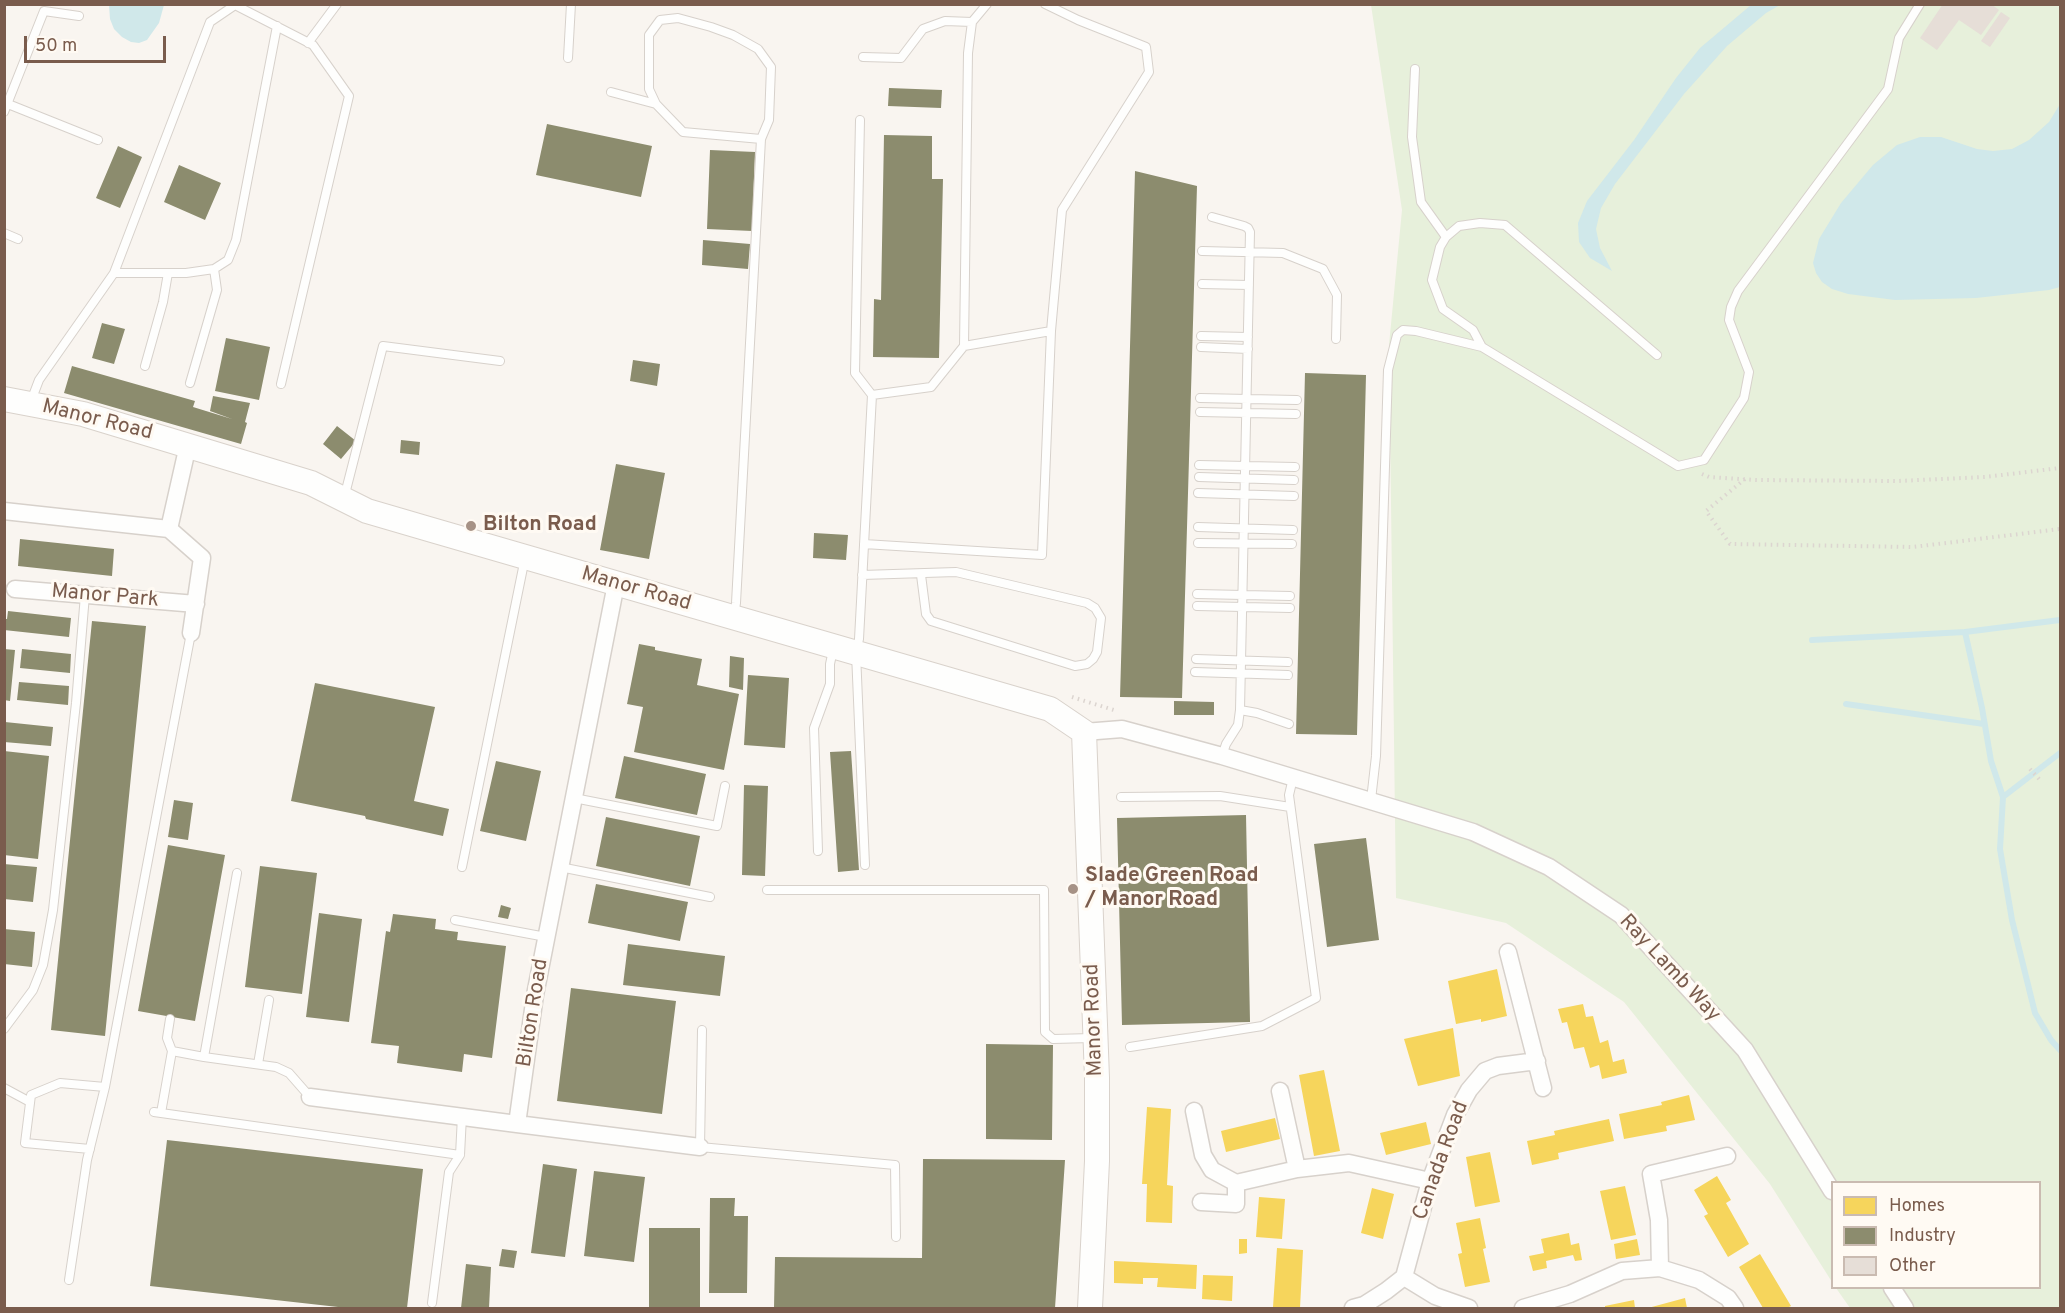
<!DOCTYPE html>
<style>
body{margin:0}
#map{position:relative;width:2065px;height:1313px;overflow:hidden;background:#f9f5f0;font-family:Overpass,sans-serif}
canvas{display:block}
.frame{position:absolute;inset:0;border:6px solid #7a5c4d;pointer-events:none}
.legend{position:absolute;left:1831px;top:1181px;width:210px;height:108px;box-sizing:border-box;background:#fffaf3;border:2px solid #cabbb1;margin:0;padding:8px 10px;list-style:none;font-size:18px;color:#7a5c4d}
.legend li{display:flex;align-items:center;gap:12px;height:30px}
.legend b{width:30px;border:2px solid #cabbb1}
.scale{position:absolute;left:24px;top:36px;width:142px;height:27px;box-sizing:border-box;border:3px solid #7a5c4d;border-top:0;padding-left:8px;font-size:18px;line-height:21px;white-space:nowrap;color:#7a5c4d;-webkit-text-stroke:4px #fffaf3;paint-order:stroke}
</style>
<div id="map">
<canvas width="2065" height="1313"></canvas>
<div class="frame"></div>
<ul class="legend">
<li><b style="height:16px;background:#f6d55c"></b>Homes</li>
<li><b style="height:16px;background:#8c8c6e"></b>Industry</li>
<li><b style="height:16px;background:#e6ded7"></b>Other</li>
</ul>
<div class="scale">50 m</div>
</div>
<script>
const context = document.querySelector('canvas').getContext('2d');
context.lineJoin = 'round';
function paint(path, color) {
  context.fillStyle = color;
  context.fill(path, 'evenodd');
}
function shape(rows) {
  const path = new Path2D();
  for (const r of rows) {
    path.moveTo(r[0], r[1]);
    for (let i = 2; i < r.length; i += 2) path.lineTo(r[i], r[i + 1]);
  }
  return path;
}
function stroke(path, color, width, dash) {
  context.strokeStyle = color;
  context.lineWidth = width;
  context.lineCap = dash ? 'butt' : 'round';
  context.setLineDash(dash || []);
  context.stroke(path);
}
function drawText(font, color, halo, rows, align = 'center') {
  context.font = font + ' Overpass,sans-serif';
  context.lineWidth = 6;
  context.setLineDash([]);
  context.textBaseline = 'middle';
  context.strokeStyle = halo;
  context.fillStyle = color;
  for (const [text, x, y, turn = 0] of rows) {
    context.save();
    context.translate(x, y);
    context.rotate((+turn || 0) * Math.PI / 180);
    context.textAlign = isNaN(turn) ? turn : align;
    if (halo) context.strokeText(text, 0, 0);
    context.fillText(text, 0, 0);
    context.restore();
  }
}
paint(shape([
 [1371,5,2060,5,2060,1308,1850,1308,1836,1288,2040,1288,2040,1182,1832,1182,1832,1282,1770,1184,1624,1002,1506,923,1396,898,1389,345,1402,210]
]), '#e7f0db');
paint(shape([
 [109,5,164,4,164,5,159,23,147,40,139,43,131,42,122,37,114,29,110,19],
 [1751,5,1780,5,1766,13,1727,46,1684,94,1615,184,1601,208,1596,229,1600,248,1612,271,1590,258,1579,242,1578,223,1587,201,1634,140,1676,78,1700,48],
 [2060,104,2060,287,2049,290,1976,298,1895,300,1848,294,1832,289,1822,282,1816,273,1813,263,1819,239,1841,203,1873,165,1897,145,1920,137,1941,137,1977,149,1993,151,2012,149,2029,140,2049,122]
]), '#d0e8ea');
paint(shape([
 [1497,969,1507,1016,1481,1022,1481,1019,1456,1024,1448,981],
 [1583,1004,1586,1017,1593,1016,1600,1043,1608,1040,1613,1062,1624,1059,1627,1073,1602,1079,1599,1065,1590,1068,1584,1047,1574,1049,1567,1022,1562,1023,1558,1009],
 [1453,1028,1460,1076,1418,1086,1404,1039],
 [1324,1070,1340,1151,1314,1156,1299,1075],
 [1689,1095,1695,1120,1666,1126,1667,1131,1624,1139,1619,1114,1662,1105,1661,1102],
 [1147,1107,1171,1109,1167,1185,1173,1186,1172,1223,1146,1222,1147,1184,1142,1184],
 [1275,1118,1280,1139,1226,1152,1221,1131],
 [1609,1119,1614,1141,1558,1153,1559,1159,1532,1165,1527,1141,1555,1135,1554,1131],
 [1426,1122,1431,1144,1386,1155,1380,1133],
 [1490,1152,1500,1202,1475,1207,1466,1157],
 [1717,1176,1731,1200,1726,1203,1749,1244,1728,1257,1704,1216,1708,1214,1694,1190],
 [1625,1186,1636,1235,1611,1240,1600,1191],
 [1372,1188,1394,1194,1383,1239,1361,1233],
 [1259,1197,1285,1199,1282,1239,1256,1237],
 [1480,1218,1486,1248,1483,1249,1490,1282,1465,1287,1458,1254,1462,1253,1456,1223],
 [1569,1233,1571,1245,1579,1243,1582,1260,1575,1261,1573,1255,1546,1261,1547,1268,1533,1271,1529,1256,1544,1253,1541,1239],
 [1239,1239,1247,1239,1247,1253,1239,1254],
 [1637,1239,1640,1255,1616,1259,1614,1244],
 [1277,1248,1303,1250,1300,1308,1273,1307],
 [1760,1254,1791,1306,1787,1308,1763,1308,1739,1267],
 [1114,1261,1197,1265,1196,1289,1157,1287,1158,1278,1143,1278,1143,1284,1114,1283],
 [1203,1275,1233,1276,1232,1301,1202,1299],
 [1685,1298,1687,1308,1648,1308],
 [1634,1300,1635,1308,1605,1308,1605,1306]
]), '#f6d55c');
paint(shape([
 [889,88,942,90,941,108,888,106],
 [547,124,652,146,641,197,536,175],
 [884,135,932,136,932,179,943,179,939,358,873,357,874,299,881,300],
 [118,146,142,157,120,208,96,198],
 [710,150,755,152,752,231,707,229],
 [179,165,221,183,205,220,164,202],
 [1135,171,1197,186,1182,698,1120,697],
 [703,240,750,244,748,269,702,265],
 [102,323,125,329,114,364,92,358],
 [226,338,270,347,259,400,215,391],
 [633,360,660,364,657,386,630,381],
 [72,366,195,401,193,407,232,419,210,411,213,396,250,403,245,422,247,423,241,444,64,393],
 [1305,373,1366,375,1357,735,1296,734],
 [337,426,356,441,341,459,323,444],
 [401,440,420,442,419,455,400,453],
 [616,464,665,473,649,559,600,550],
 [814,533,848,535,846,560,813,558],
 [20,539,114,549,112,576,18,566],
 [8,611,71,618,69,637,4,630,4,619,7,619],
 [92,621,146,626,105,1036,51,1030],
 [639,644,655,647,655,650,702,659,697,685,739,694,724,770,634,752,643,707,627,704],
 [4,649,15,650,10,701,4,700],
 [22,649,71,654,70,673,20,668],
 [730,656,744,658,743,690,729,687],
 [748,675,789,678,785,748,744,745],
 [19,682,69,686,68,705,17,700],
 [315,683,435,707,414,801,449,809,443,836,366,819,365,816,291,801],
 [1174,701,1214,702,1214,715,1174,715],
 [5,722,53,727,51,746,4,742],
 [4,751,49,756,38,859,4,855],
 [851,751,859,870,838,872,830,752],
 [624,756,706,774,697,815,615,798],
 [496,761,541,771,526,841,480,831],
 [744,785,768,786,765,876,742,875],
 [174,800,193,803,188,840,168,837],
 [1246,815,1250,1022,1122,1025,1117,818],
 [606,817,700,836,690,886,596,866],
 [1366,838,1379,940,1327,947,1314,844],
 [168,845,225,855,195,1021,138,1011],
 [4,864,37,867,33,902,4,899],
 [260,866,317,873,302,994,245,987],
 [596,884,688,902,680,941,588,923],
 [501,905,511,908,508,919,498,917],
 [319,913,362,919,349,1022,306,1017],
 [393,914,436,919,435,929,458,932,457,940,506,946,492,1058,464,1054,462,1072,397,1063,399,1046,371,1043,386,931,390,932],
 [4,929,35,932,32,967,4,964],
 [628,944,725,956,720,996,623,985],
 [571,988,676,1001,662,1114,557,1101],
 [986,1044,1053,1045,1052,1140,986,1139],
 [167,1140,423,1169,407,1308,347,1308,150,1286],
 [923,1159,1065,1160,1055,1308,774,1308,775,1257,922,1258],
 [543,1164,577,1169,565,1257,531,1253],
 [594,1171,645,1177,634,1262,584,1256],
 [710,1198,735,1198,734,1216,748,1216,747,1293,709,1293],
 [649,1228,700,1228,700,1308,649,1308],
 [502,1249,517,1251,514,1268,499,1266],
 [466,1264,491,1267,489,1308,461,1308]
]), '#8c8c6e');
stroke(shape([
 [1965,632,1982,708,1991,761,2003,797,2000,849,2012,920,2035,1013,2051,1040,2060,1050],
 [1812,640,1965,632,2060,620],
 [1846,704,1984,724],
 [2003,797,2060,753]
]), '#d0e8ea', 6);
paint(shape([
 [1943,4,1991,4,1999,10,1981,35,1959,20,1937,50,1920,38],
 [2001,12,2010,18,1990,47,1981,41]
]), '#e6ded7');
const lane = shape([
 [308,43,337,4],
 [863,57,901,58,923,29,945,21,972,22],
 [568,58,571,4],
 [1415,69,1412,137,1421,202,1446,237],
 [611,92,656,104],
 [8,104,98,140],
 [4,112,44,11,79,16],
 [860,120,855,373,872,395],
 [1212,217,1244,226,1248,228,1250,232,1240,710,1238,725,1226,744,1222,756],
 [4,233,18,239],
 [1202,251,1283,253,1323,269,1337,295,1336,339],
 [114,273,186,273,214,269,228,260,236,240,277,26],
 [1202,284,1249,285],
 [1201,336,1248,337],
 [964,346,968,53,972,22,987,4],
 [1201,347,1248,349],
 [1482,347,1473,330,1443,309,1432,280,1440,247,1446,237,1459,226,1480,223,1505,225,1657,355],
 [145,366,163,302,168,273],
 [190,383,217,290,214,269],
 [1200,398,1297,400],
 [31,401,39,380,114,273,210,22,235,5,313,45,349,96,281,384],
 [1200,412,1296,414],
 [1199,465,1295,467],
 [1199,477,1294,480],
 [1198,493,1294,496],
 [344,498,383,346,500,361],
 [1198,527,1293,530],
 [1198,543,1292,544],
 [864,544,1042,555,1051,331],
 [862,575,956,572,1087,603,1095,608,1101,618,1097,652,1093,659,1087,664,1075,666,931,621,926,614,921,575],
 [1197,594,1290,596],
 [1197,606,1290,608],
 [734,616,736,603,761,139,683,132,656,104,649,89,649,35,660,20,678,18,711,27,733,35,758,49,771,67,769,120,761,139],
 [1196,659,1288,662],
 [1195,672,1288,675],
 [1240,710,1257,713,1289,724],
 [1121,797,1220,796,1290,807],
 [574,798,717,826,725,786],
 [1371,800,1376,756,1388,370,1397,335,1403,330,1416,331,1482,347,1678,466,1704,460,1744,398,1749,372,1729,320,1731,307,1738,291,1888,89,1899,38,1920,4],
 [818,851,814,728,830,684,830,664,833,650],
 [865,865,856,653,859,639,872,395,931,387,964,346,1051,331,1062,210,1149,72,1146,47,1078,20,1045,4],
 [462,867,525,558],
 [560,867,710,897],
 [237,873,204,1057,276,1067,289,1073,310,1097],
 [767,890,1044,890,1045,1032,1053,1039,1092,1038],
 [455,920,546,937],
 [170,1019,167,1038,172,1051],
 [4,1029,33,990,43,965,53,910,76,703,85,595],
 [702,1030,700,1147,895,1165,896,1237],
 [1130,1047,1262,1026,1316,998,1289,795,1293,778],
 [258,1064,269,1000],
 [4,1088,30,1102],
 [154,1112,460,1155,462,1116],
 [161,1113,172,1051,204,1057],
 [90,1149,25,1143,31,1095,60,1083,105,1087],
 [69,1280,87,1160,105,1087,191,633],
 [432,1303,449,1172,460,1155]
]);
const street = shape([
 [188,445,169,529,202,558,191,633],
 [4,511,169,529],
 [616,584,535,995,517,1124,700,1147],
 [15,589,196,604],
 [1084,732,1122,729,1222,756,1473,832,1549,867,1621,915,1745,1050,1832,1191],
 [1508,952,1543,1088],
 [1280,1091,1297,1169],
 [310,1097,517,1124],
 [1194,1111,1203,1155,1212,1170,1236,1183],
 [1201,1202,1236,1204,1236,1183,1297,1169,1349,1163,1430,1181],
 [1660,1268,1659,1220,1651,1174,1727,1156],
 [1404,1277,1435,1296,1469,1308],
 [1892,1288,1905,1308],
 [1353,1308,1364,1305,1386,1291,1404,1277,1430,1181,1455,1115,1469,1090,1485,1071,1498,1066,1537,1061],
 [1523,1308,1570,1294,1622,1271,1660,1268,1699,1280,1728,1298,1735,1308]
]);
const secondary = shape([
 [4,399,83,414,311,483,367,511,432,530,1050,709,1084,732,1097,1078,1097,1161,1090,1308]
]);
stroke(lane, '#d7d1cb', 10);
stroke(street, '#d7d1cb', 19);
stroke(secondary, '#d9d2cb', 26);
stroke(shape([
 [1702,474,1709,477,1756,480,1898,481,1985,477,2060,468],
 [1745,479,1706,511,1730,544,1913,547,2060,529],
 [1072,697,1117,711],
 [2030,769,2040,780]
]), '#dcd5d0', 4, [1.5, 4.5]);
stroke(lane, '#fefefd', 8);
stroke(street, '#fefefd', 16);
stroke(secondary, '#fefefd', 24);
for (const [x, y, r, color] of [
 [471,526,6,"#a69286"],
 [1073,889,6,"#a69286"]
]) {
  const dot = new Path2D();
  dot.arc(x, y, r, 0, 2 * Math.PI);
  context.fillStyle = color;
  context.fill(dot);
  stroke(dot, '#fffaf3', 2);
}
drawText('21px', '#7a5c4d', '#fffaf3', [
 ["Manor Road",97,421,14],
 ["Manor Road",636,590,16],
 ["Manor Park",105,597,5],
 ["Ray Lamb Way",1669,969,47],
 ["Bilton Road",534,1013,-81],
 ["Manor Road",1095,1020,-92],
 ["Canada Road",1442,1161,-70]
]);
drawText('bold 21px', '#7a5c4d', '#fffaf3', [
 ["Bilton Road",483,526],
 ["Slade Green Road",1085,877],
 ["/ Manor Road",1085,901]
], 'left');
</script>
